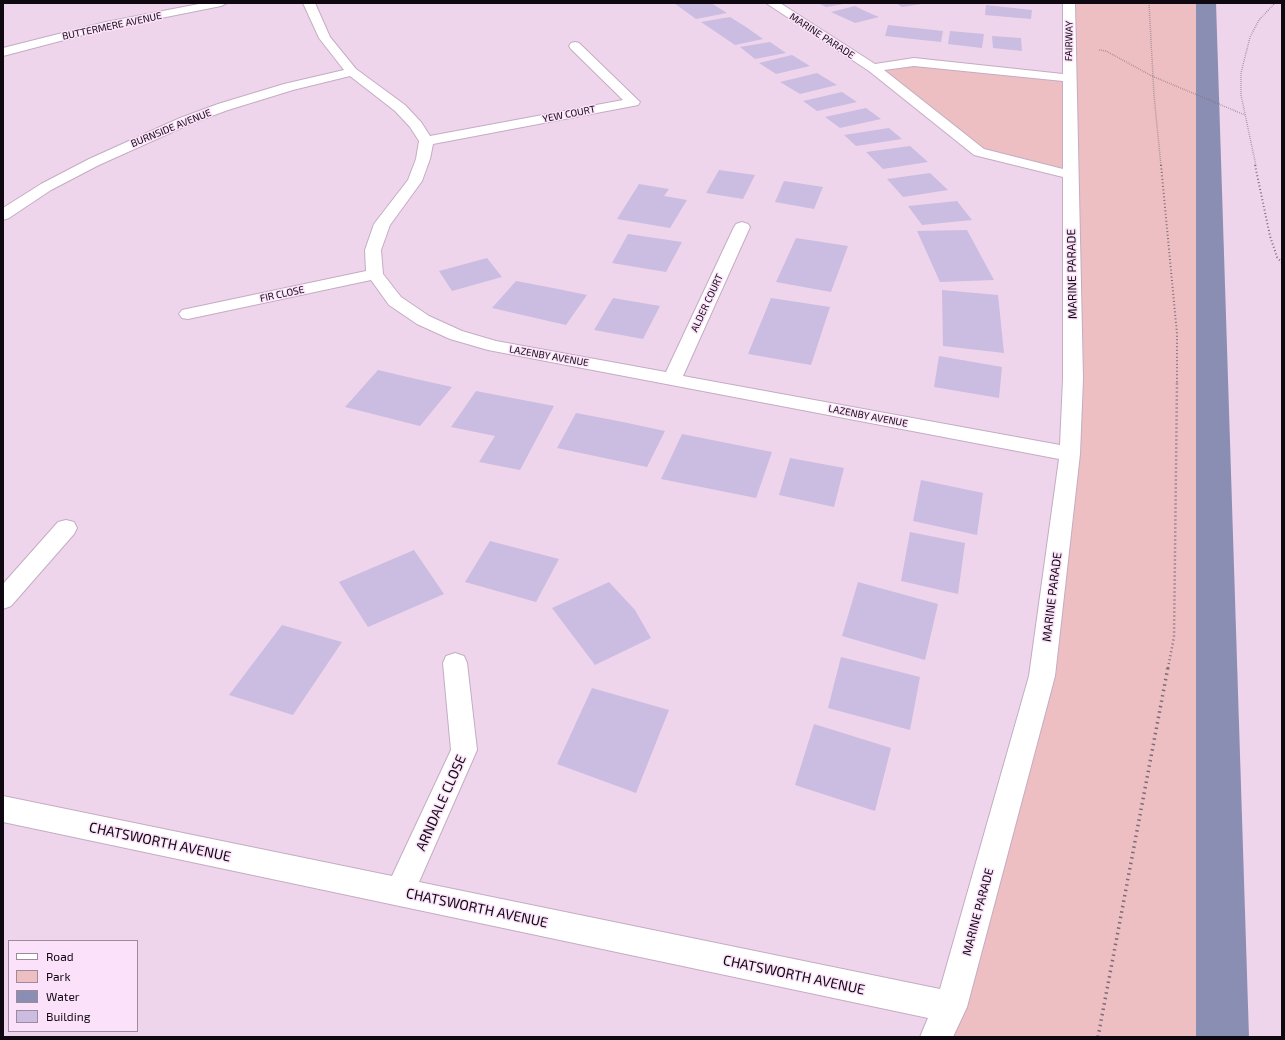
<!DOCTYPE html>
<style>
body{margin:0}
#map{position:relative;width:1285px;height:1040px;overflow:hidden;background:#eed5ec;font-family:"Exo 2",sans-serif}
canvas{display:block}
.frame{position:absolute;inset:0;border:4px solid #100810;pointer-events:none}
.legend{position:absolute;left:8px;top:940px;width:130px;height:92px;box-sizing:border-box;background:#fbe2fa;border:1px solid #9d8b9c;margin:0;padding:5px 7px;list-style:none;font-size:12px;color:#100810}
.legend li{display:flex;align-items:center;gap:8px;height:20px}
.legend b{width:20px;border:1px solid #9d8b9c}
</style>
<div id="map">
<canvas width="1285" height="1040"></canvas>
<div class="frame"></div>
<ul class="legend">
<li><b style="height:5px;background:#fff"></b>Road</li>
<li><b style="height:11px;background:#edbfc2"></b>Park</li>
<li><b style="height:11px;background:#8b8eb3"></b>Water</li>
<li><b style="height:11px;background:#cbbce1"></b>Building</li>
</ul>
</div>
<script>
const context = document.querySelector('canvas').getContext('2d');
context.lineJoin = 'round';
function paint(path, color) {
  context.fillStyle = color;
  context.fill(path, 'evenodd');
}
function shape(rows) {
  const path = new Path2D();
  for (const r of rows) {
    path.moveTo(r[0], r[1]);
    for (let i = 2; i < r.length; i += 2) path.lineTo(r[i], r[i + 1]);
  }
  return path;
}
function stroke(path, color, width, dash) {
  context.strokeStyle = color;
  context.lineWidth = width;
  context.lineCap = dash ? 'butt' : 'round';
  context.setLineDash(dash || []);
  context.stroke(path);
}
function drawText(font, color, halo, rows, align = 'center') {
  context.font = font + ' "Exo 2",sans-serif';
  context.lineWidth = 3;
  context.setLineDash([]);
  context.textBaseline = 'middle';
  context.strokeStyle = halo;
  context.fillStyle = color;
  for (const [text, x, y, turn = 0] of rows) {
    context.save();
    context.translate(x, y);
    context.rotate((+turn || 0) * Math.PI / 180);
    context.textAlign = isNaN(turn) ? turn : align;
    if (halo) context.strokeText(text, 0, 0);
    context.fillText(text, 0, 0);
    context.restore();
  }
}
paint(shape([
 [1069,3,1196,3,1200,1037,936,1037,1042,675,1070,454,1071,175,979,152,873,68,914,62,1068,78]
]), '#edbfc2');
paint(shape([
 [1196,3,1216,3,1249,1037,1196,1037]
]), '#8b8eb3');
paint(shape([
 [674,3,711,3,727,13,696,19],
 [818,3,843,3,844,4,826,7],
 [896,3,921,3,922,4,902,7],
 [986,5,1032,10,1031,19,985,15],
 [855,6,865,11,879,17,855,23,831,12],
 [730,17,746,27,763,39,735,45,701,22],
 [888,25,943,31,941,42,885,36],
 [950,31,984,34,982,48,948,44],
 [992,36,1021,38,1022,51,993,48],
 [770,42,786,53,755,59,740,47],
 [792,55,810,66,776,74,759,63],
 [817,73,837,85,800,94,780,82],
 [842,92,857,102,817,111,803,101],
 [866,108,881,119,840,128,825,117],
 [889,128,902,139,856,146,844,135],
 [910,146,928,162,883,169,866,152],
 [719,170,755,175,743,199,706,193],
 [930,173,948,190,903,197,887,179],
 [784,181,823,187,814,209,775,202],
 [639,184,669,189,664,196,687,200,670,228,617,219],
 [957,201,972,220,922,225,908,206],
 [967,230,994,280,940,282,917,231],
 [628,234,682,242,666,272,612,263],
 [796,238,848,246,831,292,776,282],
 [487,258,502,277,452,291,439,271],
 [516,281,553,288,587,295,566,325,492,308],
 [942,290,998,295,1004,353,943,346],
 [613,298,660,306,643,339,594,330],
 [771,298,830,307,811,365,748,354],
 [939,356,1002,367,999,398,934,387],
 [378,370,416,379,452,387,420,426,345,407],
 [476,391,554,406,520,470,479,462,495,436,451,427],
 [576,413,618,421,665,431,647,467,557,448],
 [682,434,772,452,756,498,661,479],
 [790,458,844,468,834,507,779,495],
 [921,480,983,493,977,535,913,521],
 [910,532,965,543,958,594,901,581],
 [490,541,559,559,536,602,465,582],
 [414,550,444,594,368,627,339,582],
 [609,582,635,610,651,638,595,665,552,608],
 [858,582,938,604,925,660,842,636],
 [282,625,342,642,293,715,229,695],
 [841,657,920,677,910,730,828,708],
 [592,688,669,710,636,793,557,764],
 [814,724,891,748,875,811,795,785]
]), '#cbbce1');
const minor = shape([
 [204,3,227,3,221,6,106,29,3,56,3,48,106,22,204,3],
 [303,3,315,3,330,37,356,69,405,105,421,122,430,136,623,100,571,49,569,46,571,43,575,42,579,43,640,102,638,105,633,106,433,144,430,159,422,181,390,225,381,250,383,274,401,297,429,316,462,331,496,341,666,372,734,227,736,224,742,222,748,224,750,227,683,376,1060,445,1063,379,1063,177,974,155,869,71,766,3,780,3,875,64,914,58,1063,74,1063,3,1075,3,1083,379,1080,454,1055,676,967,1007,953,1037,920,1037,928,1018,3,822,3,796,392,876,451,750,443,663,446,656,455,653,464,656,467,663,477,750,419,882,940,989,1029,676,1059,459,488,350,450,339,417,324,389,305,371,280,188,319,182,318,179,314,182,310,366,271,365,250,374,224,408,180,416,159,419,141,410,127,395,111,350,76,293,90,228,110,190,124,99,165,51,190,9,218,3,220,3,208,41,184,89,159,180,118,218,104,284,84,344,70,319,38,303,3],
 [914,66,1063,81,1063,169,984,149,884,70,914,66],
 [66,520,74,522,77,528,74,534,11,606,3,609,3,584,58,522,66,520]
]);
stroke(minor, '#c4acc3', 2);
stroke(shape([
 [1149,3,1154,95,1161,166],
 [1099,50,1106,51,1152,76,1245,115],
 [1256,166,1241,95,1241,73,1250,37,1259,20,1275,3]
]), '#7b6b7a', 1.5, [0.5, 1.5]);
stroke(shape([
 [1161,165,1177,334,1177,384],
 [1255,165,1270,236,1277,257,1282,263]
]), '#7b6b7a', 2, [1, 2.5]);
stroke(shape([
 [1168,668,1174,637,1177,383]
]), '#7b6b7a', 2.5, [1, 3]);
stroke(shape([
 [1098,1037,1168,667]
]), '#7b6b7a', 3.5, [1.5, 4]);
paint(minor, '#fff');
drawText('10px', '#100810', '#fbe2fa', [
 ["BUTTERMERE AVENUE",112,26,-12],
 ["MARINE PARADE",822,36,33],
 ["FAIRWAY",1069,41,-89],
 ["YEW COURT",569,114,-11],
 ["BURNSIDE AVENUE",171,128,-22],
 ["FIR CLOSE",282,294,-12],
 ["ALDER COURT",707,303,-65],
 ["LAZENBY AVENUE",549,356,10],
 ["LAZENBY AVENUE",868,416,11]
]);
drawText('12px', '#100810', '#fbe2fa', [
 ["MARINE PARADE",1072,274,-91],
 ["MARINE PARADE",1052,597,-83],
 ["MARINE PARADE",978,912,-75]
]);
drawText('14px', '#100810', '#fbe2fa', [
 ["ARNDALE CLOSE",441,803,-66],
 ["CHATSWORTH AVENUE",160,842,12],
 ["CHATSWORTH AVENUE",477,908,12],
 ["CHATSWORTH AVENUE",794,975,12]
]);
</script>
